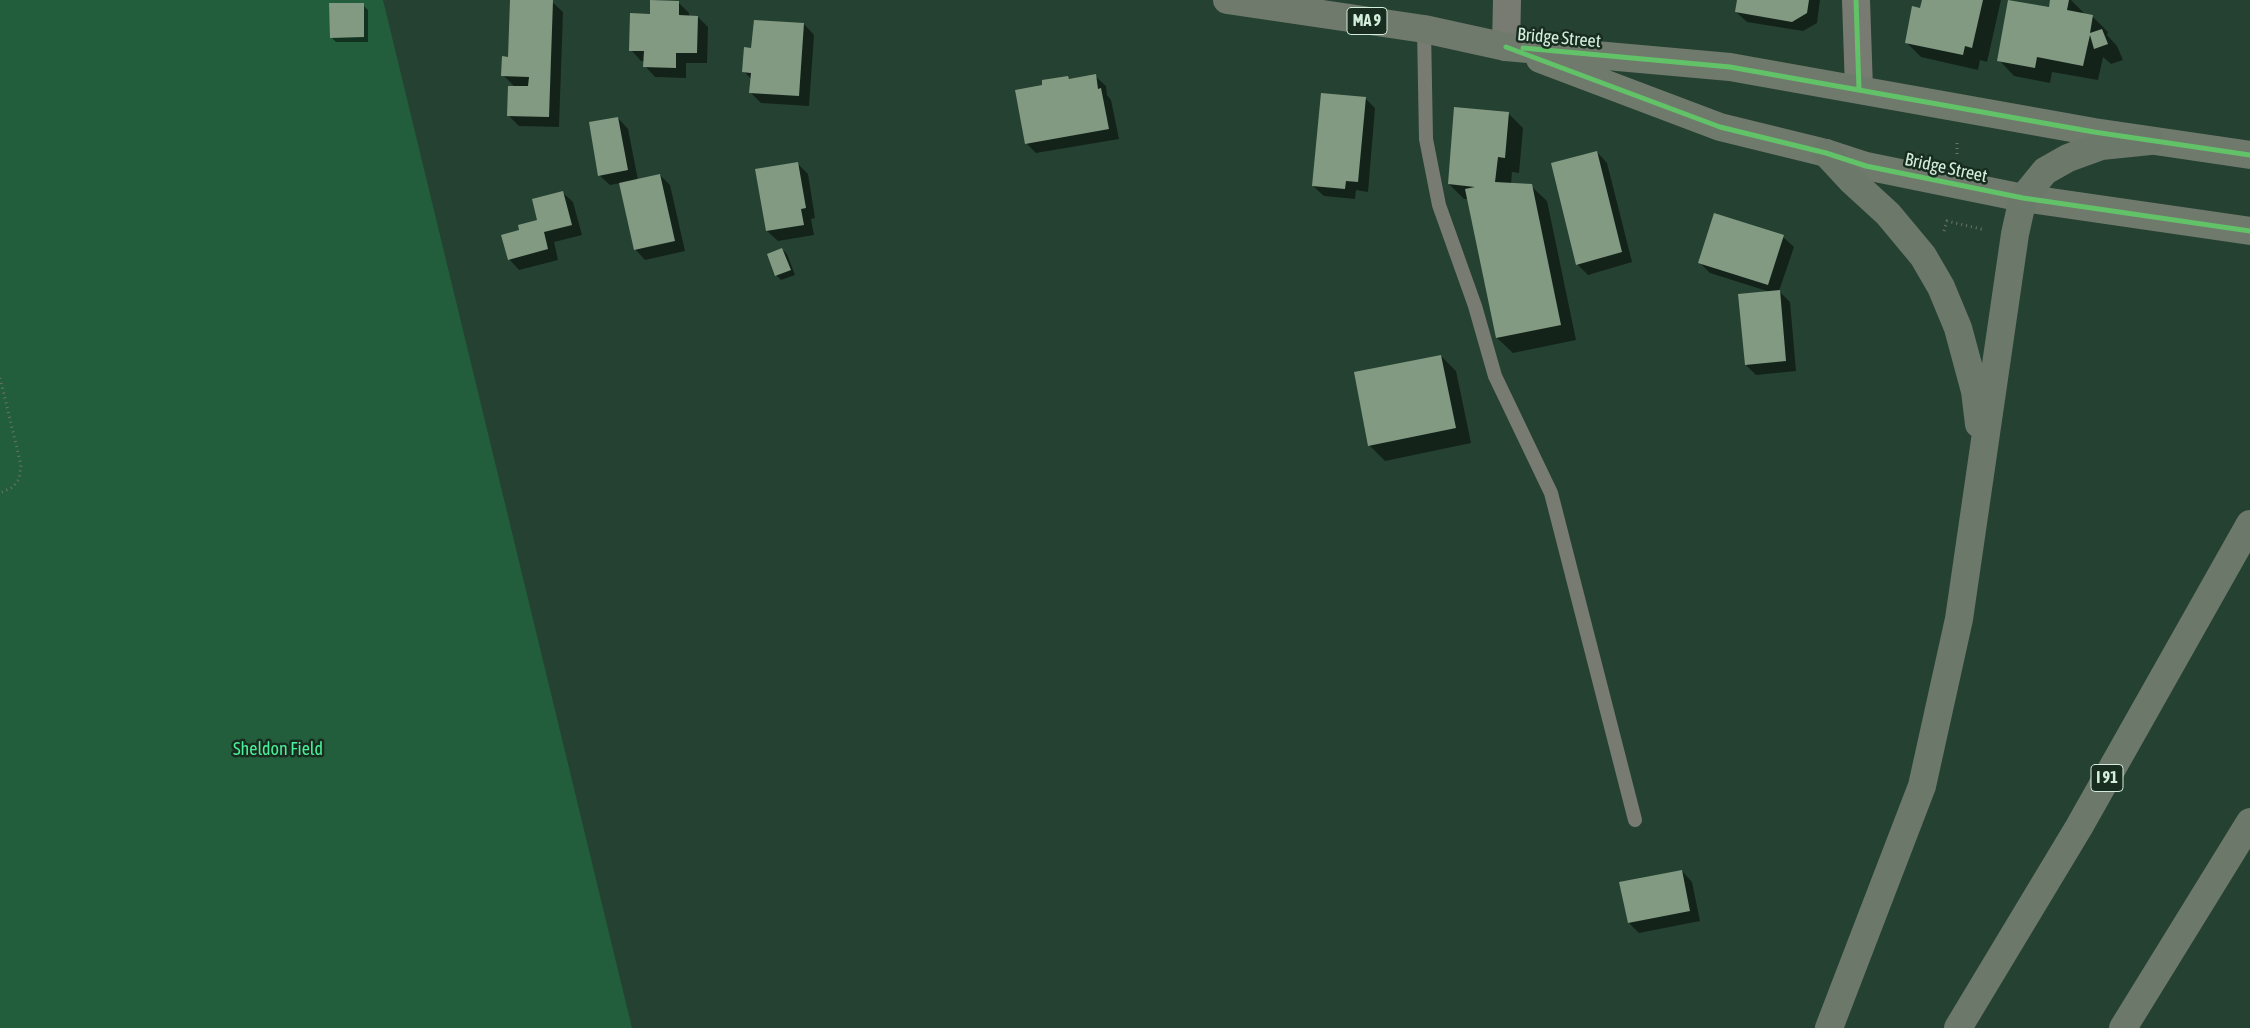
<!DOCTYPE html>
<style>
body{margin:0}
canvas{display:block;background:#254131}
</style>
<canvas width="2250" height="1028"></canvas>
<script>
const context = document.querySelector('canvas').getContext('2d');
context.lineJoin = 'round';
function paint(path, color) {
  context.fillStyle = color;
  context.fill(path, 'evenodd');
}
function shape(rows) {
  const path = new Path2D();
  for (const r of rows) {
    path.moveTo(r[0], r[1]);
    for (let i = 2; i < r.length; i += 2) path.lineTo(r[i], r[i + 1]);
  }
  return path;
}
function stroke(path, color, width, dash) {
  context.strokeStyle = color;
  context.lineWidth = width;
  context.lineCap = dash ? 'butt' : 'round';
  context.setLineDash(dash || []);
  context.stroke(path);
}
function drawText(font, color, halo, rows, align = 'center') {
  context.font = font + ' "Asap Condensed",sans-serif';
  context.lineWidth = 5;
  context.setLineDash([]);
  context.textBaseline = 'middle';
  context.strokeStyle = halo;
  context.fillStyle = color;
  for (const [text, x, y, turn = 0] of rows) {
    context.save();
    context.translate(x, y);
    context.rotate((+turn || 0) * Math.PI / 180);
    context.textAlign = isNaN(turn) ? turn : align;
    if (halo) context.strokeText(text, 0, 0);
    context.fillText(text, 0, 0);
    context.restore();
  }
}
paint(shape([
 [0,0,383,0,632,1028,0,1028]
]), '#225e3c');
paint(shape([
 [1738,0,1820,0,1817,23,1803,31,1747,22,1736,12],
 [1923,0,2001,0,1987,62,1980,60,1978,70,1921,57,1906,42,1921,10],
 [2051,0,2071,0,2084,13,2084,15,2092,16,2108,32,2107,35,2117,46,2123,60,2111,64,2103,57,2098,80,2052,72,2050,83,2014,76,1999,60,2050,9],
 [552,2,563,12,559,127,519,126,508,115,515,87,503,75,509,58],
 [678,2,689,13,689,17,698,17,708,27,707,63,686,63,686,78,655,77,645,66,645,61,641,61,631,50,651,15],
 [363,5,368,10,368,42,336,42,331,37],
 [804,24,814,35,809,106,761,103,751,93,751,79,744,71,753,49],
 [1095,76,1106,86,1107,95,1111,100,1119,139,1036,153,1026,143,1044,86,1067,77,1071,80],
 [1365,98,1375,108,1368,192,1356,190,1355,199,1324,196,1313,186],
 [1508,113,1523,128,1519,173,1512,172,1511,184,1531,186,1547,201,1576,340,1513,353,1497,338,1468,199,1464,199,1449,184],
 [618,118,628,129,638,180,660,175,670,185,685,251,645,260,635,249,621,183,610,185,599,175],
 [1597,152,1607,163,1632,262,1588,275,1577,264],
 [797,163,808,174,815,218,811,219,814,235,778,241,767,231],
 [562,192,573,202,582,235,554,242,558,260,519,270,509,259,521,231,539,221],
 [1783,237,1794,247,1779,291,1790,302,1796,371,1756,375,1746,365,1770,292,1710,273,1699,262],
 [782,249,787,254,795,275,781,280,776,275],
 [1441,356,1456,371,1471,443,1385,461,1369,445],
 [1682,871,1692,882,1700,921,1639,933,1629,923,1621,883]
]), '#0007');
paint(shape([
 [510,0,553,0,549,117,507,116,508,86,528,86,529,77,501,76,502,56,508,57],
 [650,0,679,1,679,15,698,16,697,53,676,53,676,68,643,67,644,51,629,51,630,13,650,14],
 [1737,0,1809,0,1807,13,1792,22,1735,12],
 [1922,0,1983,0,1972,48,1965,46,1963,55,1905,43,1912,6,1920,8],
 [2008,0,2049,7,2050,0,2069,0,2067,10,2093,15,2090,33,2102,29,2108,44,2094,49,2090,35,2083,66,2037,57,2035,68,1997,61],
 [329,3,364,3,364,37,330,38],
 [754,20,804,23,799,96,749,93,751,73,742,72,744,47,751,48],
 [1096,74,1098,89,1101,88,1109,129,1025,144,1015,90,1042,85,1042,80,1068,76,1069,79],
 [1321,93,1366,97,1358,182,1346,181,1345,189,1312,186],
 [1454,107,1509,112,1505,158,1498,157,1495,182,1532,184,1561,325,1496,338,1465,189,1475,187,1448,184],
 [618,117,628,170,598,176,589,122],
 [1597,151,1622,252,1576,265,1551,163],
 [798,162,806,208,801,209,804,225,766,231,755,169],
 [660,174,675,241,634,250,619,183],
 [563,191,572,225,544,232,548,249,508,260,501,235,519,230,518,225,537,220,532,199],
 [1714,213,1784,235,1768,285,1698,263],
 [782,248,791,270,775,276,767,254],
 [1780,290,1786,361,1745,365,1738,294],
 [1441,355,1456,428,1368,446,1354,372],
 [1682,870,1690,911,1628,923,1619,882]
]), '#829a82');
stroke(shape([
 [1957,154,1957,140],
 [1944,231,1947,221,1985,230],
 [0,378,21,465,19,479,13,487,0,493]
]), '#6a756a', 3, [1, 4]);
stroke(shape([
 [1424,29,1426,139,1439,205,1475,306,1495,376,1551,493,1635,820]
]), '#787b72', 14);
stroke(shape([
 [1856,0,1859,89],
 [1506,47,1507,0]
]), '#787b72', 28);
stroke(shape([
 [1227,0,1424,29,1506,47,1730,67,2094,132,2250,155],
 [1540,59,1720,127,1826,153,1866,166,2023,198,2250,231]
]), '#6f7a6c', 28);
stroke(shape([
 [1826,153,1852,181,1888,214,1923,256,1941,287,1958,328,1975,391,1979,424],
 [1829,1028,1922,786,1959,619,2015,234,2023,198,2045,171,2068,158,2101,146,2150,141],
 [1958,1028,2079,827,2250,524],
 [2123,1028,2250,822]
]), '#6c786a', 28);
stroke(shape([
 [1856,0,1859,89],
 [1506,47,1720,127,1826,153,1866,166,2023,198,2250,231],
 [1523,48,1730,67,2094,132,2250,155]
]), '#61c268', 5);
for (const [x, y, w] of [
 [1367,21,40],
 [2107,778,32]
]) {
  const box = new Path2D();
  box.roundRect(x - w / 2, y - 13.5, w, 27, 4);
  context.fillStyle = '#182d20';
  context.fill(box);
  stroke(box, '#d4eedc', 1);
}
drawText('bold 16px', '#d4eedc', null, [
 ["MA 9",1367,21],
 ["I 91",2107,778]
]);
drawText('18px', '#d4eedc', '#182d20', [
 ["Bridge Street",1559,38,5],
 ["Bridge Street",1946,168,12]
]);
drawText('18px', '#4bf199', '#182d20', [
 ["Sheldon Field",278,749]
]);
</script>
